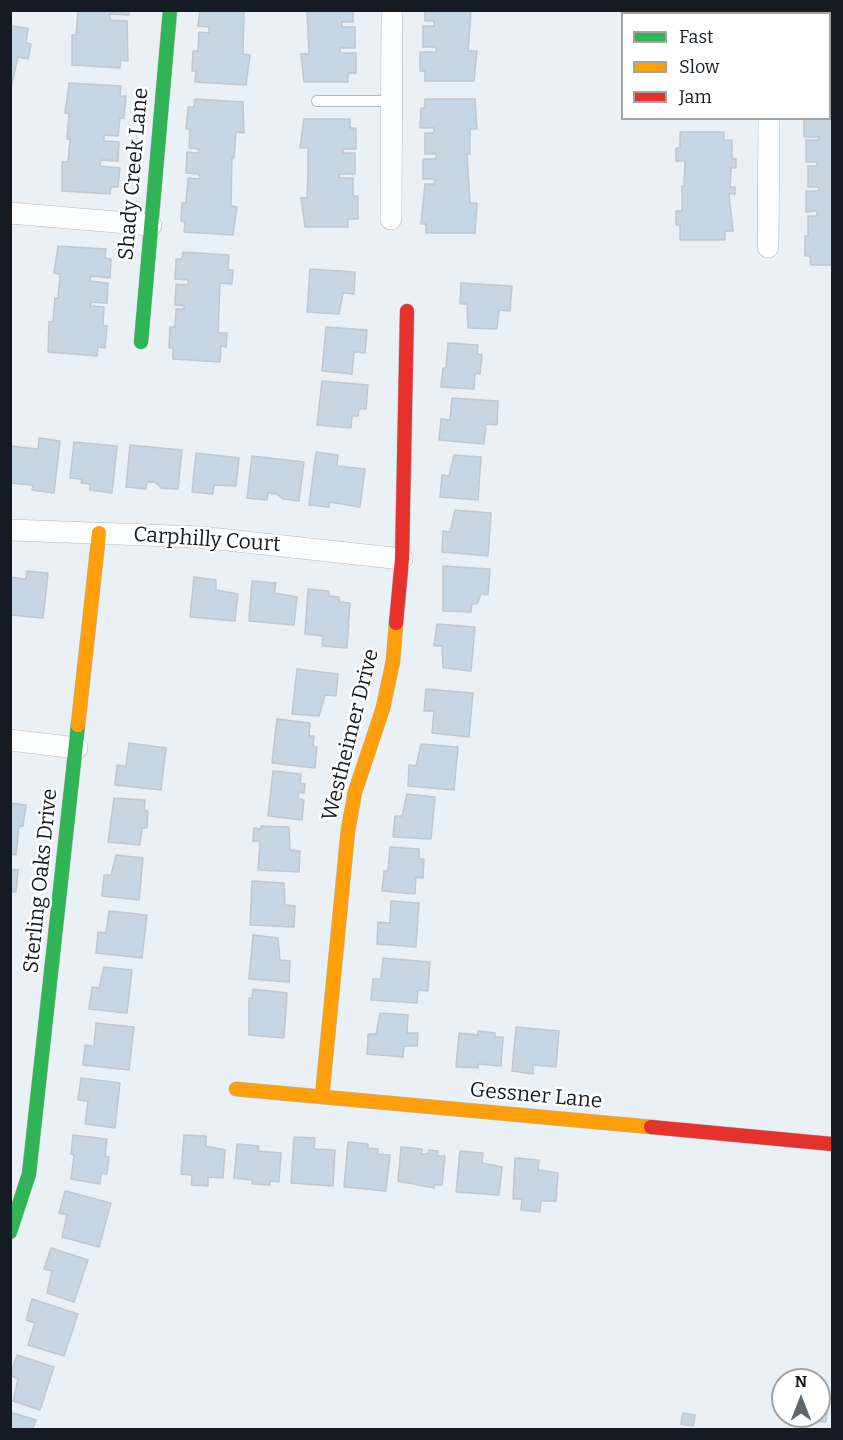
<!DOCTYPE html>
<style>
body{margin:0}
#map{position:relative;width:843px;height:1440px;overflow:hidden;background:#e9f0f6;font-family:Bitter,serif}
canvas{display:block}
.frame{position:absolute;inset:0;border:12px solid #141b22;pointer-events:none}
.legend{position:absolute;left:621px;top:12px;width:210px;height:108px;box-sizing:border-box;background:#fff;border:2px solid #a1a4a7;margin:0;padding:8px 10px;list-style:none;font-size:18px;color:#141b22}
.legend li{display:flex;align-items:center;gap:12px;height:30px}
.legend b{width:30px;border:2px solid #a1a4a7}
.north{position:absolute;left:771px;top:1368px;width:60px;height:60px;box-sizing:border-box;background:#fff;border:2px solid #a1a4a7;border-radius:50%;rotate:0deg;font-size:16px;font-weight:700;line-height:24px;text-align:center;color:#141b22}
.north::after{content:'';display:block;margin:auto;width:21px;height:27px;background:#5f666c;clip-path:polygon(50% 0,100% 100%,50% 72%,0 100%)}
</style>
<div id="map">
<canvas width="843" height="1440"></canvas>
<div class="frame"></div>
<ul class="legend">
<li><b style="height:8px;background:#30b455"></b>Fast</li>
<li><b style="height:8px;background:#ff9f0a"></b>Slow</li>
<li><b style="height:8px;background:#e5322d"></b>Jam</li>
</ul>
<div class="north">N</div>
</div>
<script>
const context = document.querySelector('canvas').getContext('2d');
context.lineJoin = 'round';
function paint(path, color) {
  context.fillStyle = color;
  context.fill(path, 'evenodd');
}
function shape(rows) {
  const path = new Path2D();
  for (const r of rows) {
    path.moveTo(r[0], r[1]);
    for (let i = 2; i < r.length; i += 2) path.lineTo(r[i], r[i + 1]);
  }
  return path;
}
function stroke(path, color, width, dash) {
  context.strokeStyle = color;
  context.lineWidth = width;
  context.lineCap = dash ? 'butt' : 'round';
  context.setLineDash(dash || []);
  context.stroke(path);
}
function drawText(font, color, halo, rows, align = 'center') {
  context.font = font + ' Bitter,serif';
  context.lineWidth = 5;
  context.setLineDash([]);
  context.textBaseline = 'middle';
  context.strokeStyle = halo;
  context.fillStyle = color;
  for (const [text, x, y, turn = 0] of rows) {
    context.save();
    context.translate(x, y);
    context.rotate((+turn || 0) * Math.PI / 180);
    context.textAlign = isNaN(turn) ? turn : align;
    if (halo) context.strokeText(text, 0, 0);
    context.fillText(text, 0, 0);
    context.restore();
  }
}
const building = shape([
 [129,10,129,15,110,14,110,20,127,21,128,61,121,60,120,68,72,65,72,35,76,35,78,11,129,10],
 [200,10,244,10,243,54,250,55,246,85,195,82,196,71,192,71,193,51,198,51,199,32,209,33,209,27,198,26,200,10],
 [307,10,353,10,353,22,342,22,342,27,355,27,355,48,340,48,340,53,356,53,356,73,348,73,348,82,304,82,301,54,309,54,307,10],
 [425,10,471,10,468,51,477,51,474,81,425,81,425,71,420,71,420,52,436,52,436,47,423,47,423,26,434,26,434,21,425,21,425,10],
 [683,10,729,10,729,14,683,14,683,10],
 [818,10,832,10,832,88,830,88,830,14,806,14,818,13,818,10],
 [10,26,28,28,26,43,31,44,28,59,18,57,10,92,10,26],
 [69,83,121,86,120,96,126,96,124,118,120,118,118,136,104,135,104,141,119,142,118,161,101,160,100,166,120,168,118,187,111,187,110,194,62,191,62,162,68,162,70,139,67,139,69,114,65,113,69,83],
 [195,99,243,102,244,133,236,132,234,158,232,157,231,206,237,207,233,235,184,232,185,222,181,221,182,203,186,203,188,178,199,179,199,174,186,173,187,152,198,153,199,149,189,148,190,129,186,129,188,107,194,107,195,99],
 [425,99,475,99,477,129,470,129,470,154,467,154,470,203,477,203,475,233,426,233,426,224,421,224,425,184,435,184,435,179,423,179,423,159,436,159,436,154,425,154,425,133,434,133,434,128,420,128,421,108,425,108,425,99],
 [830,106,832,106,832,265,811,265,810,256,805,256,805,236,808,236,808,216,817,216,817,211,806,212,806,191,819,191,819,187,808,187,808,166,817,166,817,162,806,162,806,140,819,140,819,137,804,137,804,118,830,118,830,106],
 [304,119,350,119,350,128,356,128,356,149,343,149,343,153,355,153,355,174,339,174,339,178,353,178,353,196,358,196,358,219,348,219,348,227,305,227,301,198,307,198,308,173,308,148,300,148,304,119],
 [680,132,724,132,724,140,732,140,732,159,736,159,736,168,731,168,730,187,735,187,735,194,729,194,733,231,725,231,725,240,680,240,680,225,676,225,676,211,682,211,682,186,684,186,685,161,676,161,676,148,680,148,680,132],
 [58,246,106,249,105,258,111,259,110,278,91,276,90,281,108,283,107,303,91,302,90,306,104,307,103,326,107,326,105,348,98,347,97,356,48,352,49,322,53,322,55,298,58,298,60,274,54,273,58,246],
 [183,252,229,255,228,270,233,270,232,284,220,283,218,333,227,333,226,347,221,346,220,362,173,359,173,348,169,348,170,327,175,327,176,309,184,309,184,306,175,305,176,284,188,285,188,280,175,279,176,259,182,259,183,252],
 [310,269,355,272,354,294,343,293,339,314,307,312,310,269],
 [461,283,512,286,510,311,499,310,497,329,468,328,467,304,460,304,461,283],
 [326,327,367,330,365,353,354,352,352,374,322,371,326,327],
 [448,343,478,345,477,354,482,355,480,374,475,373,474,389,441,387,443,368,446,368,448,343],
 [322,381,368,385,366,409,359,409,358,416,352,416,351,428,317,425,322,381],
 [452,398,498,401,497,425,486,424,484,444,439,440,441,419,450,420,452,398],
 [39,438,60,441,54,493,32,490,33,485,10,483,10,446,38,449,39,438],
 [74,442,117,446,112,493,90,490,90,484,81,483,82,479,70,478,74,442],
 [130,445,182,450,178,489,161,488,155,482,147,482,146,489,126,487,130,445],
 [316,452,338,455,337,466,365,469,360,507,329,502,329,507,309,505,316,452],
 [196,453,239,458,236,486,214,485,213,494,192,492,196,453],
 [454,455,481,457,478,500,440,497,442,475,449,476,454,455],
 [252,456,304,462,299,501,283,499,277,494,268,493,267,500,247,498,252,456],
 [455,510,491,513,488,556,442,552,443,531,450,532,455,510],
 [443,566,490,569,488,595,481,594,477,604,472,604,471,612,443,611,443,566],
 [27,571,48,573,43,618,10,615,10,577,26,579,27,571],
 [194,577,216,580,216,590,238,594,235,621,190,617,194,577],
 [252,581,276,583,274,593,297,597,294,625,249,621,252,581],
 [308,589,329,591,329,596,339,597,339,602,350,603,347,648,322,646,323,636,305,634,308,589],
 [437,624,475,627,471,671,443,668,442,646,434,646,437,624],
 [297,669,338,674,336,696,325,695,319,716,292,714,297,669],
 [426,689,473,693,469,737,432,733,434,711,424,711,426,689],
 [277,719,310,723,309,736,314,736,313,746,317,747,315,768,272,763,277,719],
 [129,743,166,748,161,790,115,785,117,765,126,766,129,743],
 [421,744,458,747,454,790,408,786,409,765,416,766,421,744],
 [273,771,301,774,300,783,305,784,304,793,299,792,298,799,304,800,302,820,268,816,273,771],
 [407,794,435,797,431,839,393,837,395,816,402,816,407,794],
 [114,798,145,800,144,810,148,811,147,828,142,828,140,845,108,842,114,798],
 [10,803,26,805,23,826,19,826,16,855,10,854,10,803],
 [261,826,289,827,290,850,300,851,299,872,258,870,260,841,253,841,254,828,261,829,261,826],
 [390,847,419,849,419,859,424,859,423,878,416,877,415,894,382,891,384,871,388,871,390,847],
 [116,855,143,858,139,900,102,896,104,875,111,875,116,855],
 [10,869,18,870,16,892,10,892,10,869],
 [252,881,284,883,285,905,295,906,294,927,250,925,252,881],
 [391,901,419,903,416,947,377,944,378,922,390,923,391,901],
 [109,911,147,915,142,958,96,953,98,932,106,933,109,911],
 [253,935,278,938,280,960,290,961,289,982,249,979,253,935],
 [383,958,430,962,428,991,418,990,417,1003,371,1000,373,979,381,979,383,958],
 [104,967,132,970,127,1013,89,1009,92,987,99,988,104,967],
 [253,989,287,993,284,1038,249,1035,249,998,252,999,253,989],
 [380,1013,408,1015,407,1033,418,1033,417,1046,404,1046,403,1057,367,1054,368,1034,376,1034,380,1013],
 [96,1023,134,1027,129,1070,83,1065,85,1045,94,1046,96,1023],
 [516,1027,559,1031,556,1067,533,1065,533,1074,512,1071,516,1027],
 [478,1031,495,1033,495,1037,503,1037,501,1066,478,1064,478,1068,456,1067,459,1033,478,1035,478,1031],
 [81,1078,120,1083,115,1128,85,1124,88,1101,78,1100,81,1078],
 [73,1135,107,1139,105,1156,109,1157,107,1174,101,1173,100,1184,71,1179,74,1155,71,1154,73,1135],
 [184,1135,206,1136,206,1146,225,1150,223,1178,208,1177,208,1186,191,1185,192,1175,181,1174,184,1135],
 [294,1137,315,1138,314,1149,335,1150,333,1186,291,1183,294,1137],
 [348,1142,368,1144,368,1148,378,1149,377,1154,390,1155,386,1191,344,1187,348,1142],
 [237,1144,259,1146,258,1151,281,1153,279,1182,270,1181,270,1185,252,1184,252,1180,234,1178,237,1144],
 [401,1147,422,1149,421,1154,428,1154,429,1150,438,1151,437,1156,445,1156,442,1185,434,1185,434,1188,398,1181,401,1147],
 [460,1151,483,1153,482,1163,502,1167,499,1195,456,1192,460,1151],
 [515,1158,539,1160,538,1170,558,1173,556,1201,541,1201,540,1212,521,1210,522,1199,513,1199,515,1158],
 [65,1191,111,1203,99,1247,62,1237,67,1215,59,1213,65,1191],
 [51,1248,88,1260,74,1302,47,1293,52,1271,44,1269,51,1248],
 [32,1299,78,1314,64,1356,28,1345,35,1323,26,1320,32,1299],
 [17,1355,54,1367,40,1410,13,1401,18,1379,10,1375,17,1355],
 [819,1388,829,1389,826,1422,785,1419,785,1416,819,1416,819,1388],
 [10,1412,36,1420,32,1430,10,1430,10,1412],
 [683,1413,695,1415,693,1426,681,1424,683,1413]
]);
paint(building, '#c6d6e2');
stroke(building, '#c1c8ce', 1.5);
const lane = shape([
 [317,101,391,101]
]);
const street = shape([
 [769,10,769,14],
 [10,213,151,225],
 [391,219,392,10],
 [768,247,769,118],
 [10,530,200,537,402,559],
 [10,740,77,748]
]);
const fast = shape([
 [141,342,170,10],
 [10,1232,29,1174,78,725]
]);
const slow = shape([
 [78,725,99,533],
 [236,1089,651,1127],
 [322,1097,348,830,355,792,383,708,393,661,396,623]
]);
const jam = shape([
 [396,623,402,559,407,311],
 [651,1127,832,1144]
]);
stroke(lane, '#b3babf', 12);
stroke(street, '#b3babf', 22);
stroke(fast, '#b3babf', 15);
stroke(slow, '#b3babf', 15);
stroke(jam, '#b3babf', 15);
stroke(lane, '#fcfdfe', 10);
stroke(street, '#fcfdfe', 21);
stroke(fast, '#30b455', 14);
stroke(slow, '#ff9f0a', 14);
stroke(jam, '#e5322d', 14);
drawText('21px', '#141b22', '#fff', [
 ["Shady Creek Lane",134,174,-85],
 ["Carphilly Court",207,540,4],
 ["Westheimer Drive",351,735,-76],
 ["Sterling Oaks Drive",41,881,-84],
 ["Gessner Lane",536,1096,5]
]);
</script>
